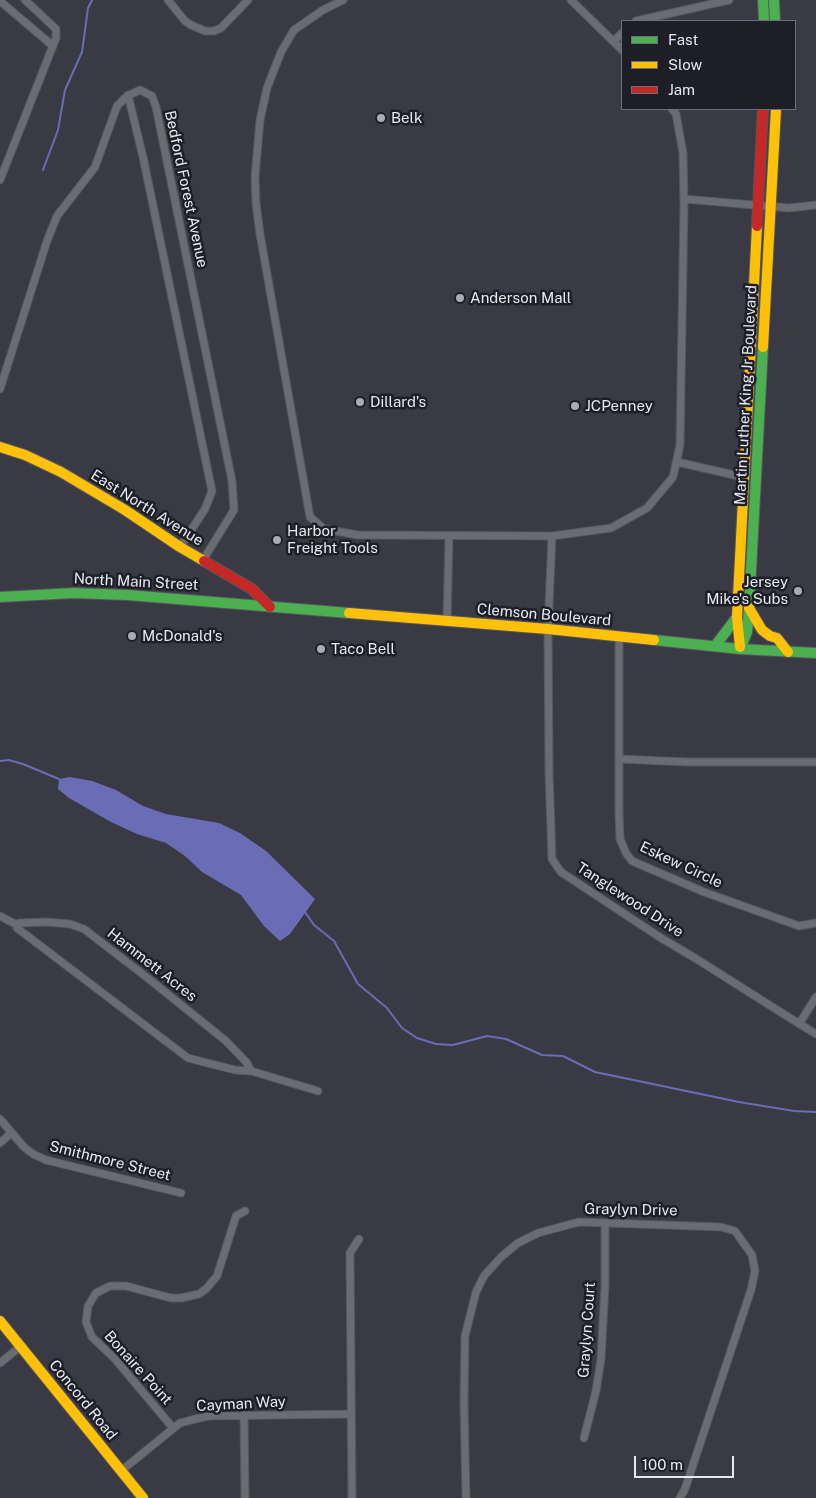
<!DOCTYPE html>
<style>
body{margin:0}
#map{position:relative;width:816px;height:1498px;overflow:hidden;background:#393a43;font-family:"Public Sans",sans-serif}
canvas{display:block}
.legend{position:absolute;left:621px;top:20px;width:175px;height:90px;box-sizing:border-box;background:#1e1e26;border:1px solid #6e6f78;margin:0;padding:6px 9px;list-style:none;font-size:15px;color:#e7e8f3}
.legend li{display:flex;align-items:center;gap:10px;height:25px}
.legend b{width:25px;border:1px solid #6e6f78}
.scale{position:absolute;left:634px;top:1456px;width:100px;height:22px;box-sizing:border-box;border:2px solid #e7e8f3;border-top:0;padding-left:6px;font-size:15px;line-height:18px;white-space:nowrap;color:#e7e8f3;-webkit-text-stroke:4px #1e1e26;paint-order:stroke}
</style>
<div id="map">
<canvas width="816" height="1498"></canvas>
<ul class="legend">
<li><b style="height:6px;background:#4caf50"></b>Fast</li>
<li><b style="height:6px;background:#ffc107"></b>Slow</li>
<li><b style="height:6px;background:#c62828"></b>Jam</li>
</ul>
<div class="scale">100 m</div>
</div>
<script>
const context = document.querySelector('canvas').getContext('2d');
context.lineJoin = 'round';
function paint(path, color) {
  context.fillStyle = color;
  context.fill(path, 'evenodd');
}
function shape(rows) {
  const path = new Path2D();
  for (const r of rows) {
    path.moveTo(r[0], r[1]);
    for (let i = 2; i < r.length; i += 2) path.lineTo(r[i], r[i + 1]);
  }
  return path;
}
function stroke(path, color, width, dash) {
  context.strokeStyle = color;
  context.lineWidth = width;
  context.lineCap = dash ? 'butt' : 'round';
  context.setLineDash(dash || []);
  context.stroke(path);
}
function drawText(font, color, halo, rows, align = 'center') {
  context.font = font + ' "Public Sans",sans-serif';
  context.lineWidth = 5;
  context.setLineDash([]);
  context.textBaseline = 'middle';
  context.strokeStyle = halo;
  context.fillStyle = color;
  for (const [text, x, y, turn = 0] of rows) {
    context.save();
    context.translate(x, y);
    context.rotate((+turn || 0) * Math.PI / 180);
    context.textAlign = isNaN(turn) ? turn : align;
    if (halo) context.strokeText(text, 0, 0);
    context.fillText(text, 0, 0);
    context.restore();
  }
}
paint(shape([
 [70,777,92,781,116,790,143,806,166,814,219,823,240,833,266,851,315,899,290,934,280,941,264,926,241,895,202,872,185,856,166,843,137,834,111,822,69,798,58,789,59,779]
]), '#6b6cb6');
stroke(shape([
 [43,170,58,130,65,90,82,52,88,8,92,0],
 [0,761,9,760,23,764,59,779],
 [305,912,314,925,334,941,358,984,387,1008,402,1028,417,1038,436,1044,453,1045,487,1036,506,1039,542,1055,563,1056,595,1072,739,1102,794,1111,816,1112]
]), '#6b6cb6', 2);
const street = shape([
 [168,0,185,21,191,25,205,31,214,31,221,28,248,0],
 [343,0,323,10,294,30,281,52,267,88,260,120,255,177,256,203,260,234,310,517,324,529,358,535,552,536,611,528,647,508,673,477,680,445,684,205,683,153,676,114,672,109],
 [571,0,622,50],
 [0,1,53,46],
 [636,21,729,0],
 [614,41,622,33],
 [128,95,143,157,212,491,205,509,180,547],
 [0,180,56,38,56,29,25,0],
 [684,199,789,208,816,205],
 [0,389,47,241,57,216,95,167,117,106,127,96,140,90,152,96,156,107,232,481,234,510,203,560],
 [677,462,743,477],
 [552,536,548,629,549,772,552,859,561,872,661,938,695,958,782,1013,816,1034],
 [447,622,449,536],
 [619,636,619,813,620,839,626,853,632,861,704,892,799,926,816,923],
 [619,759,687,762,816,762],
 [0,916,17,925],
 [799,1024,816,997],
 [251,1071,247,1063,226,1041,149,979,84,929,70,924,47,922,19,923,17,925,17,928,188,1058,235,1070,251,1071,318,1091],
 [0,1119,24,1147,33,1154,46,1160,181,1193],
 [0,1143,11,1133],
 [0,1363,21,1346],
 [244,1415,245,1498],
 [173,1428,115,1359,92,1337,86,1322,88,1306,96,1293,110,1286,126,1286,171,1298,181,1298,199,1294,206,1289,217,1276,236,1216,245,1211],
 [584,1438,596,1391,601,1359,605,1286,605,1223],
 [121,1471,180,1423,195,1419,209,1416,350,1414],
 [352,1498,350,1253,359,1239],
 [466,1498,464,1402,465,1336,476,1292,484,1276,501,1257,518,1243,538,1233,579,1222,721,1227,735,1231,752,1255,755,1271,751,1290,685,1489,680,1498]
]);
const fast = shape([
 [763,0,764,21],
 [774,0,775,21],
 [0,597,74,593,127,595,349,613],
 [654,640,740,649,816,653],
 [715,646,737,617],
 [740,649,747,632,749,608,763,347]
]);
const slow = shape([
 [763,347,776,109],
 [0,447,25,455,61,472,125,510,180,547,204,561],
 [749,608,762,630,770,636,777,638,788,652],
 [349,613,548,629,654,640],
 [740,647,737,617,757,226],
 [0,1321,143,1498]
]);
const jam = shape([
 [757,226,763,109],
 [204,561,252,589,270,607]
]);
stroke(street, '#55565e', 9);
stroke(fast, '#55565e', 12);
stroke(slow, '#55565e', 12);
stroke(jam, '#55565e', 12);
stroke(street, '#6b6b72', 7);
stroke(fast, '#4caf50', 10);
stroke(slow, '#ffc107', 10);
stroke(jam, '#c62828', 10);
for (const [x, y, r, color] of [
 [381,118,5,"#aaabb5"],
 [460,298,5,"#aaabb5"],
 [360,402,5,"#aaabb5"],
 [575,406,5,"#aaabb5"],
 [277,540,5,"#aaabb5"],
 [798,591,5,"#aaabb5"],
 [132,636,5,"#aaabb5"],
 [321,649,5,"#aaabb5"]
]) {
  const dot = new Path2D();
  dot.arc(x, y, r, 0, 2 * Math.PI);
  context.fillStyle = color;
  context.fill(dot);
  stroke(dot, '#1e1e26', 2);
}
drawText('15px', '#e7e8f3', '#1e1e26', [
 ["Belk",391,118],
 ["Anderson Mall",470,298],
 ["Dillard's",370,402],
 ["JCPenney",585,406],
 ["Harbor",287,531],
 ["Freight Tools",287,548],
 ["Jersey",788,582,"right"],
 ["Mike's Subs",788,599,"right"],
 ["McDonald's",142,636],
 ["Taco Bell",331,649]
], 'left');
drawText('15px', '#e7e8f3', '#1e1e26', [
 ["Bedford Forest Avenue",186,189,78],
 ["Martin Luther King Jr Boulevard",746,395,-87],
 ["East North Avenue",147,508,32],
 ["North Main Street",136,582,3],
 ["Clemson Boulevard",544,615,5],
 ["Eskew Circle",681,865,25],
 ["Tanglewood Drive",630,900,33],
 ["Hammett Acres",152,965,38],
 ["Smithmore Street",110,1161,14],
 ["Graylyn Drive",631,1210,1],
 ["Graylyn Court",587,1330,-86],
 ["Bonaire Point",138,1368,48],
 ["Concord Road",83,1400,51],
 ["Cayman Way",241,1404,-3]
]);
</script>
